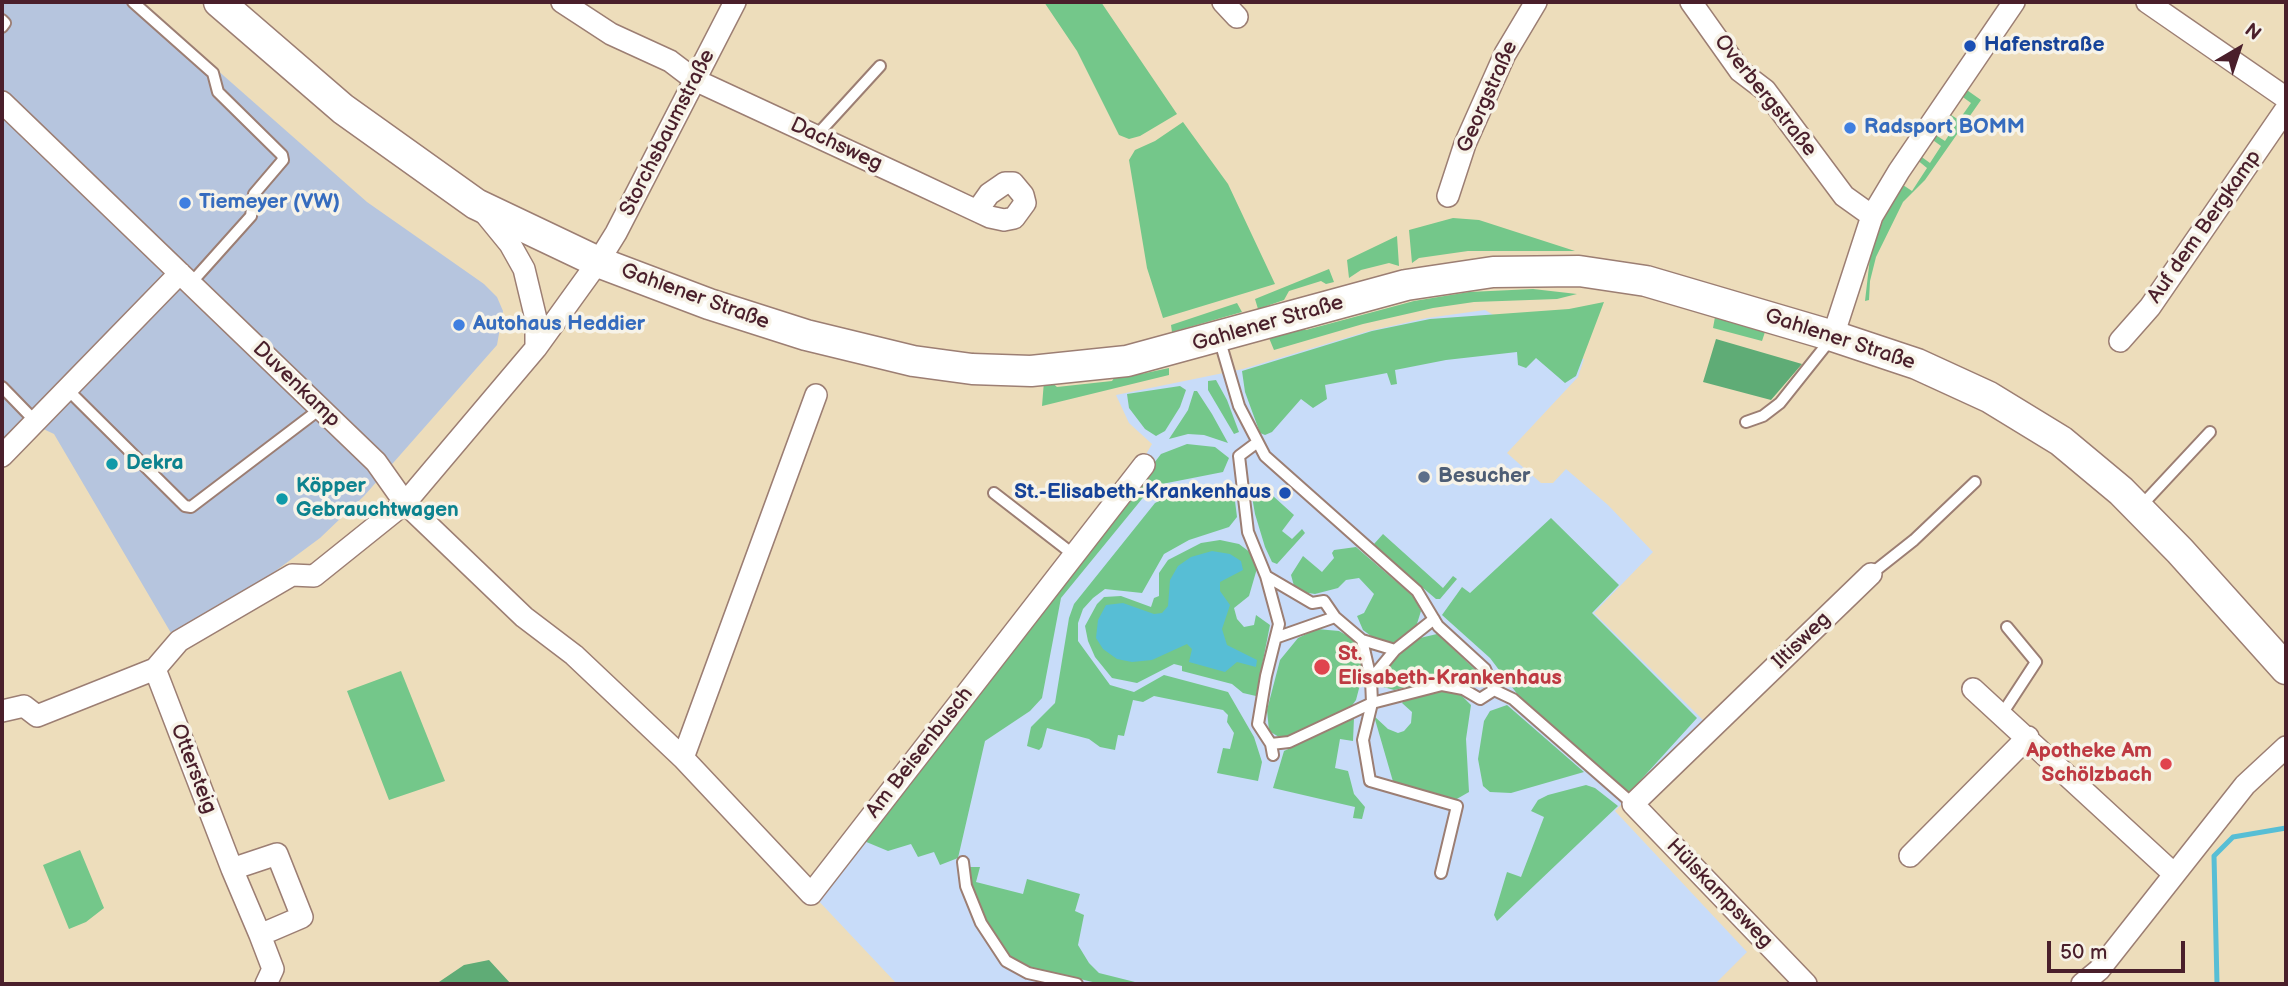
<!DOCTYPE html>
<meta charset="utf-8">
<style>
body{margin:0}
#map{position:relative;width:2288px;height:986px;overflow:hidden;background:#edddbb;font-family:"Balsamiq Sans",sans-serif}
canvas{display:block}
.frame{position:absolute;inset:0;border:4px solid #4a1f2b;pointer-events:none}
.north{position:absolute;left:2204px;top:14px;width:70px;height:70px;-webkit-text-stroke:5px #f7f3e8;paint-order:stroke;rotate:39deg;font-size:19px;font-weight:700;line-height:28px;text-align:center;color:#4a1f2b}
.north::after{content:'';display:block;margin:auto;width:24px;height:32px;background:#4a1f2b;clip-path:polygon(50% 0,100% 100%,50% 72%,0 100%)}
.scale{position:absolute;left:2047px;top:941px;width:138px;height:32px;box-sizing:border-box;border:4px solid #4a1f2b;border-top:0;padding-left:9px;font-size:21px;line-height:24px;white-space:nowrap;color:#4a1f2b;-webkit-text-stroke:5px #f7f3e8;paint-order:stroke}
</style>
<div id="map">
<canvas width="2288" height="986"></canvas>
<div class="frame"></div>
<div class="north">N</div>
<div class="scale">50 m</div>
</div>
<script>
const context = document.querySelector('canvas').getContext('2d');
context.lineJoin = 'round';
function paint(path, color) {
  context.fillStyle = color;
  context.fill(path, 'evenodd');
}
function shape(rows) {
  const path = new Path2D();
  for (const r of rows) {
    path.moveTo(r[0], r[1]);
    for (let i = 2; i < r.length; i += 2) path.lineTo(r[i], r[i + 1]);
  }
  return path;
}
function stroke(path, color, width, dash) {
  context.strokeStyle = color;
  context.lineWidth = width;
  context.lineCap = dash ? 'butt' : 'round';
  context.setLineDash(dash || []);
  context.stroke(path);
}
function drawText(font, color, halo, rows, align = 'center') {
  context.font = font + ' "Balsamiq Sans",sans-serif';
  context.lineWidth = 7;
  context.setLineDash([]);
  context.textBaseline = 'middle';
  context.strokeStyle = halo;
  context.fillStyle = color;
  for (const [text, x, y, turn = 0] of rows) {
    context.save();
    context.translate(x, y);
    context.rotate((+turn || 0) * Math.PI / 180);
    context.textAlign = isNaN(turn) ? turn : align;
    if (halo) context.strokeText(text, 0, 0);
    context.fillText(text, 0, 0);
    context.restore();
  }
}
paint(shape([
 [1485,310,1546,346,1584,359,1578,377,1507,453,1541,483,1553,483,1566,469,1608,505,1653,552,1594,613,1704,721,1615,811,1747,952,1715,984,897,984,814,896,1116,506,1152,444,1129,423,1116,395,1243,369,1369,331,1427,318]
]), '#c8dcf9');
paint(shape([
 [2,2,140,2,367,202,484,284,497,297,503,311,497,345,364,496,320,538,266,578,171,633,54,434,22,419,2,440]
]), '#b6c5de');
paint(shape([
 [1044,2,1101,2,1177,114,1140,136,1129,139,1119,135,1077,51],
 [1964,88,1981,100,1925,180,1903,202,1876,257,1870,281,1869,300,1865,301,1871,249,1896,189,1900,183,1912,191,1927,168,1916,159,1919,155,1930,163,1941,146,1930,138,1934,134,1945,141,1956,124,1945,116,1948,113,1959,120,1971,103,1960,95],
 [1183,122,1228,184,1275,284,1163,318,1147,268,1129,160,1135,150,1155,141],
 [1453,218,1479,220,1575,251,1468,251,1419,258,1412,263,1409,230],
 [1397,236,1399,266,1389,263,1361,270,1349,278,1347,260],
 [1329,269,1334,282,1326,284,1321,281,1289,291,1284,300,1258,309,1255,299],
 [1533,289,1577,294,1557,299,1474,302,1433,308,1363,324,1274,350,1269,338,1298,325,1306,330,1414,301,1469,292],
 [1604,302,1576,376,1565,383,1536,358,1526,368,1518,365,1517,352,1446,360,1395,370,1397,384,1391,385,1387,373,1325,385,1327,399,1313,408,1301,399,1272,432,1265,435,1260,433,1245,392,1242,371,1372,331,1430,319,1569,309],
 [1237,303,1242,312,1172,332,1171,325],
 [1715,317,1765,332,1762,341,1713,328],
 [1169,368,1169,375,1042,406,1044,381,1050,381,1057,387,1112,381,1117,374,1141,374],
 [1216,380,1227,400,1239,432,1234,434,1208,390,1208,381],
 [1180,386,1186,390,1180,407,1165,431,1156,436,1145,429,1129,408,1127,394],
 [1194,391,1197,391,1212,414,1228,443,1204,435,1188,434,1169,439,1188,410],
 [1187,444,1215,447,1229,458,1223,472,1162,484,1146,494,1061,598,1042,698,1030,711,985,741,958,858,940,865,934,852,918,857,911,844,888,851,864,841,1161,454],
 [1262,486,1294,515,1282,531,1292,539,1302,529,1305,533,1277,564,1272,562,1265,547,1255,514,1251,491],
 [1204,488,1223,493,1235,501,1237,517,1229,527,1189,540,1164,554,1142,593,1105,589,1093,598,1083,609,1078,623,1078,641,1110,685,1134,692,1164,675,1228,692,1254,737,1262,762,1258,781,1217,773,1223,748,1230,749,1234,733,1227,722,1228,715,1223,710,1154,696,1143,702,1133,700,1124,736,1118,735,1115,750,1100,747,1089,739,1047,728,1042,747,1039,750,1027,746,1031,727,1055,703,1069,618,1074,604,1155,503,1177,492],
 [1551,518,1619,585,1592,613,1697,718,1628,794,1524,703,1490,658,1442,615,1462,587,1470,593],
 [1383,534,1443,588,1453,576,1457,579,1440,599,1436,599,1376,548,1374,544],
 [1220,540,1239,544,1251,553,1258,565,1249,596,1234,608,1237,619,1244,627,1254,625,1256,615,1270,625,1256,696,1243,693,1232,684,1182,671,1182,666,1174,664,1137,683,1112,678,1095,657,1088,641,1085,626,1097,604,1104,597,1121,596,1151,607,1154,598,1159,596,1159,573,1168,560,1201,543],
 [1356,547,1414,597,1421,611,1416,627,1392,644,1379,642,1363,630,1357,616,1364,613,1374,594,1359,578,1346,580,1338,588,1315,594,1302,592,1294,586,1291,575,1303,556,1322,572,1334,558,1332,553,1334,550],
 [1317,629,1339,631,1353,639,1360,649,1362,677,1356,700,1348,711,1285,737,1279,737,1269,731,1267,710,1280,660,1298,638],
 [1437,634,1482,676,1479,686,1437,680,1394,690,1380,686,1380,677,1403,651,1420,638],
 [401,671,445,781,389,800,347,691],
 [1442,688,1456,690,1471,705,1466,739,1469,792,1455,800,1394,785,1374,716,1388,729,1398,733,1404,731,1411,723,1412,712,1402,703,1408,695],
 [1507,705,1584,772,1511,793,1490,792,1483,786,1478,759,1484,721,1490,711],
 [1354,718,1353,741,1340,739,1335,768,1348,771,1354,794,1365,807,1362,819,1353,818,1355,807,1273,788,1284,751],
 [1586,785,1595,788,1618,806,1497,921,1494,915,1507,872,1521,877,1544,817,1531,811,1538,800,1548,795],
 [80,850,104,908,86,922,69,929,43,865],
 [969,867,980,867,976,882,1023,894,1027,879,1080,894,1075,911,1084,915,1078,945,1089,963,1099,973,1143,984,1101,984,1025,966,1007,956,979,907,970,882]
]), '#74c78a');
paint(shape([
 [1716,339,1802,364,1771,400,1703,382],
 [489,960,511,984,436,984,464,965]
]), '#5fac76');
paint(shape([
 [1212,551,1230,554,1241,561,1243,570,1220,582,1220,591,1230,605,1222,629,1227,645,1257,660,1256,667,1237,662,1225,672,1189,662,1192,649,1187,644,1152,660,1132,662,1117,659,1103,649,1096,638,1098,620,1106,605,1123,603,1154,614,1162,613,1168,606,1170,580,1178,566,1191,557]
]), '#57bed5');
stroke(shape([
 [2217,984,2214,856,2233,837,2286,828]
]), '#57bed5', 5);
const service = shape([
 [133,2,213,73,218,92,282,155,283,160,254,194,251,216,191,283],
 [2,20,5,23,2,27],
 [816,136,880,66],
 [1219,338,1239,406,1265,456,1417,591,1438,626,1485,669,1494,690,1513,699,1633,804],
 [2,387,37,423],
 [68,390,185,506,191,507,320,409],
 [1746,422,1763,416,1780,403,1831,339],
 [1255,444,1239,456,1248,532,1266,576,1279,624,1266,676,1258,724,1271,744,1273,755],
 [994,493,1074,555],
 [2140,507,2210,432],
 [1871,574,1914,540,1975,482],
 [1266,576,1312,603,1324,601,1335,617,1362,640,1395,650,1371,679,1372,703,1442,685,1463,689,1480,699,1494,690],
 [1278,637,1335,617],
 [1362,640,1371,679],
 [1395,650,1434,619],
 [2002,714,2036,662,2007,627],
 [1271,744,1289,742,1372,703,1363,740,1370,781,1457,806,1441,873],
 [963,862,966,886,981,923,1006,961,1028,973,1077,984]
]);
const minor = shape([
 [562,2,611,34,670,61,695,80,913,181,977,211,990,217,1004,220,1014,218,1025,203,1023,195,1013,183,1005,183,989,194,977,211],
 [1223,2,1237,17],
 [1691,2,1740,71,1765,90,1844,196,1872,216],
 [2147,2,2286,98],
 [2,102,376,462,405,503,524,617,574,655,683,758,811,894,1144,465],
 [1448,196,1465,144,1505,54,1536,2],
 [483,211,510,244,524,269,536,319,536,348],
 [1833,336,1872,216,1899,171,2014,2],
 [2120,341,2150,307,2286,109],
 [2,456,180,273],
 [155,669,232,869,260,935,302,917,277,854,232,869],
 [1973,689,2174,874],
 [2,711,24,706,37,716,155,669,179,641,292,575,314,576,405,503,536,348,598,262,616,233,735,2],
 [683,758,816,395],
 [1910,856,2028,737],
 [260,935,273,969,266,984],
 [1806,984,1633,804,1871,574],
 [2082,984,2099,970,2245,785,2286,747]
]);
const secondary = shape([
 [219,2,343,109,476,204,598,262,709,304,806,335,913,361,972,369,1031,371,1127,361,1406,285,1493,272,1579,271,1646,281,1833,336,1917,364,1989,397,2061,441,2121,491,2180,551,2286,669]
]);
stroke(service, '#9c7e73', 14);
stroke(minor, '#9c7e73', 24);
stroke(secondary, '#9c7e73', 33);
stroke(service, '#fff', 10);
stroke(minor, '#fff', 21);
stroke(secondary, '#fff', 30);
for (const [x, y, r, color] of [
 [1970,46,7,"#1a4fb4"],
 [1850,128,7,"#3f7fe0"],
 [185,203,7,"#3f7fe0"],
 [459,325,7,"#3f7fe0"],
 [112,464,7,"#0f9aa8"],
 [1424,477,7,"#5c6f8a"],
 [1285,493,7,"#1a4fb4"],
 [282,499,7,"#0f9aa8"],
 [1322,667,9,"#e0444e"],
 [2166,764,7,"#e0444e"]
]) {
  const dot = new Path2D();
  dot.arc(x, y, r, 0, 2 * Math.PI);
  context.fillStyle = color;
  context.fill(dot);
  stroke(dot, '#f7f3e8', 2.5);
}
drawText('bold 21px', '#164399', '#f7f3e8', [
 ["Hafenstraße",1984,46],
 ["St.-Elisabeth-Krankenhaus",1271,493,"right"]
], 'left');
drawText('21px', '#4a1f2b', '#f7f3e8', [
 ["Overbergstraße",1765,96,51],
 ["Georgstraße",1488,97,-66],
 ["Storchsbaumstraße",668,133,-63],
 ["Dachsweg",836,145,25],
 ["Auf dem Bergkamp",2205,227,-55],
 ["Gahlener Straße",695,297,20],
 ["Gahlener Straße",1268,324,-16],
 ["Gahlener Straße",1840,340,18],
 ["Duvenkamp",296,385,44],
 ["Iltisweg",1802,641,-44],
 ["Am Beisenbusch",920,753,-52],
 ["Ottersteig",193,769,69],
 ["Hülskampsweg",1719,894,46]
]);
drawText('bold 21px', '#366cbe', '#f7f3e8', [
 ["Radsport BOMM",1864,128],
 ["Tiemeyer (VW)",199,203],
 ["Autohaus Heddier",473,325]
], 'left');
drawText('bold 21px', '#0d838f', '#f7f3e8', [
 ["Dekra",126,464],
 ["Köpper",296,487],
 ["Gebrauchtwagen",296,511]
], 'left');
drawText('bold 21px', '#4e5e75', '#f7f3e8', [
 ["Besucher",1438,477]
], 'left');
drawText('bold 21px', '#be3a42', '#f7f3e8', [
 ["St.",1338,655],
 ["Elisabeth-Krankenhaus",1338,679],
 ["Apotheke Am",2152,752,"right"],
 ["Schölzbach",2152,776,"right"]
], 'left');
</script>
